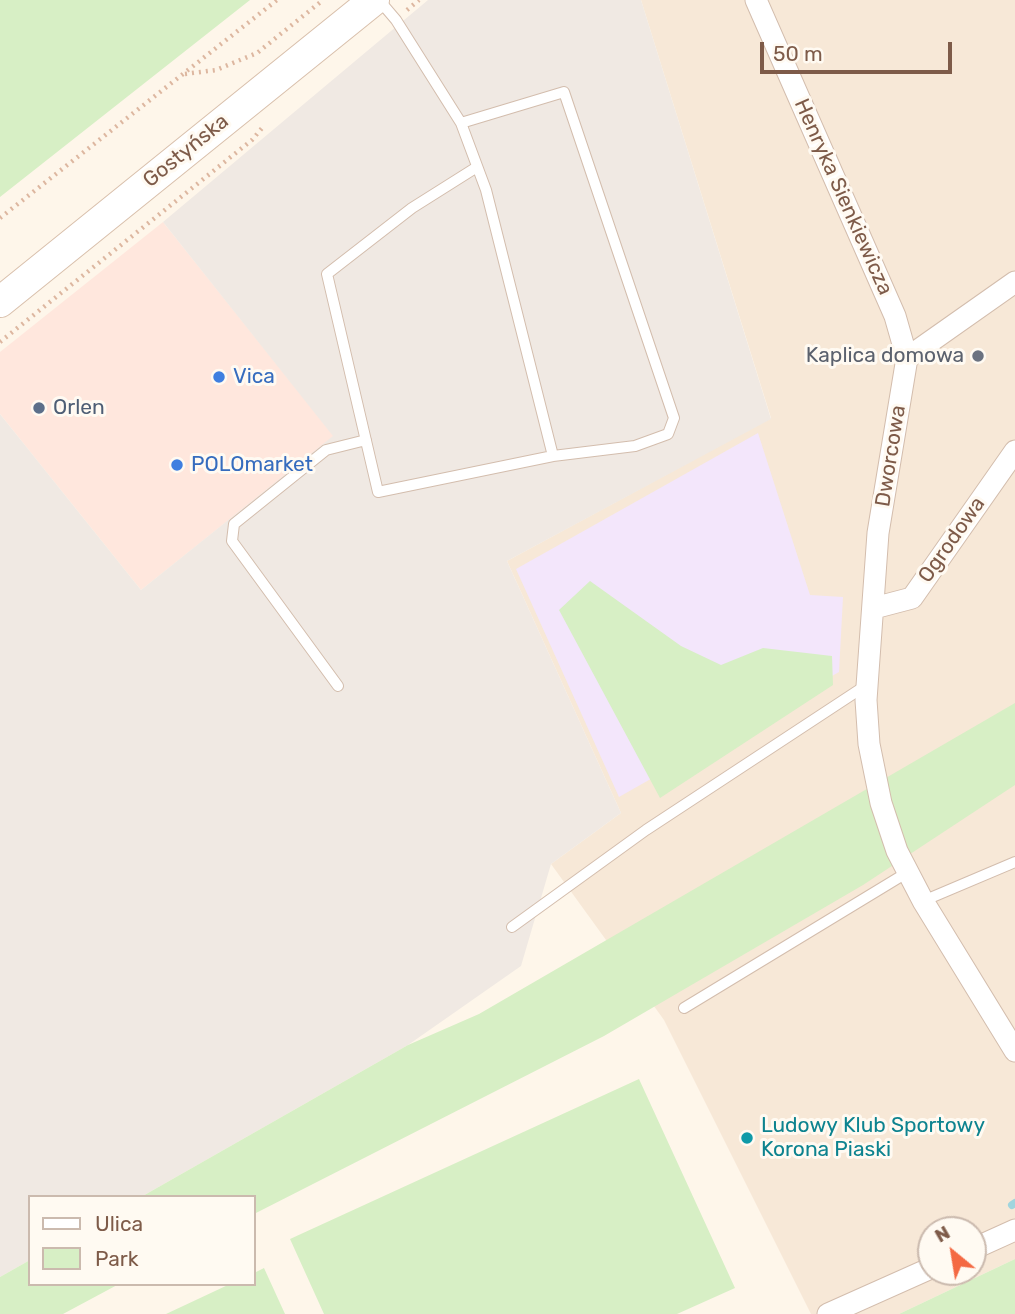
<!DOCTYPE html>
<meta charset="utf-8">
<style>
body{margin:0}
#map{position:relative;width:1015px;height:1314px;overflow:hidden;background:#fef6ea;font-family:Rubik,sans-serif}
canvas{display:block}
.legend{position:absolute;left:28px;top:1195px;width:228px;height:91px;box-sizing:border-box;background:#fffaf2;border:2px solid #cbbaae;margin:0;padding:9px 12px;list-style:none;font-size:21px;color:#7e5b49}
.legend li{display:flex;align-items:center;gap:14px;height:35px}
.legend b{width:35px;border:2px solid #cbbaae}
.north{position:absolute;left:917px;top:1216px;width:70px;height:70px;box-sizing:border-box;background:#fffaf2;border:2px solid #cbbaae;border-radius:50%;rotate:330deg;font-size:19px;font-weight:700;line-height:28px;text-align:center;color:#7e5b49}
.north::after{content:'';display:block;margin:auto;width:24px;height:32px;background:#f46943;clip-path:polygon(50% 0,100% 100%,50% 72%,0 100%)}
.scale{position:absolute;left:760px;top:42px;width:192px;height:32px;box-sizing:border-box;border:4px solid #7e5b49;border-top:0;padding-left:9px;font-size:21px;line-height:24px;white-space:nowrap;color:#7e5b49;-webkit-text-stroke:5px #fffaf2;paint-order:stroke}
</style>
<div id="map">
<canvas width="1015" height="1314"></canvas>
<ul class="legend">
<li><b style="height:9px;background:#fff"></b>Ulica</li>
<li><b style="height:19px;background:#d7efc5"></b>Park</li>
</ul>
<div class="north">N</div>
<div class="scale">50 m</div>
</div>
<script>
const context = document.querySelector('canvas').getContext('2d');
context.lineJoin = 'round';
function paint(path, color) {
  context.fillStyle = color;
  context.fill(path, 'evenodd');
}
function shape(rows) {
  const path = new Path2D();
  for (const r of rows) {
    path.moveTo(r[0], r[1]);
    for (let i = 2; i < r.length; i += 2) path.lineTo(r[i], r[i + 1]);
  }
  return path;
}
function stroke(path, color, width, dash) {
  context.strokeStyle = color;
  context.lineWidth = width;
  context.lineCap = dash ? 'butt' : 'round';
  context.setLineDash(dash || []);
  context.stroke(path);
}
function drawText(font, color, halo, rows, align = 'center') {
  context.font = font + ' Rubik,sans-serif';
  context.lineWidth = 6;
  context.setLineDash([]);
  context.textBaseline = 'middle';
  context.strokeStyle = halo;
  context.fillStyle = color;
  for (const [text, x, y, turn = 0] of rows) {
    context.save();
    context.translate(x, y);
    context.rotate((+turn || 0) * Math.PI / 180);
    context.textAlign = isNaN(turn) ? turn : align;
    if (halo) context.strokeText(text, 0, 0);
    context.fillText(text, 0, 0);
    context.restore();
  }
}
paint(shape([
 [641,0,1015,0,1015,1259,899,1314,811,1314,664,1020,551,864,621,813,507,561,771,418],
 [931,1230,973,1230,973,1272,931,1272]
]), '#f7e8d7');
paint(shape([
 [163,222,334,436,141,590,0,414,0,352]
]), '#ffe7dd');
paint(shape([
 [428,0,641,0,771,419,507,561,621,813,551,864,521,966,408,1045,141,1197,30,1197,30,1260,0,1277,0,414,141,590,333,436,163,222]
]), '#f0e9e3');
paint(shape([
 [758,433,810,595,843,597,839,672,619,797,516,569]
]), '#f3e6fb');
paint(shape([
 [0,0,250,0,0,197],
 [590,581,681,646,721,665,763,648,832,656,833,685,660,798,559,610],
 [1015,703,1015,785,863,885,604,1036,254,1214,254,1197,141,1197,408,1045,479,1014],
 [639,1079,735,1288,677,1314,324,1314,290,1239],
 [1015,1259,1015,1314,899,1314],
 [30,1260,30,1284,119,1284,63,1314,0,1314,0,1277],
 [264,1268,285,1314,166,1314,230,1284,254,1284,254,1273]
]), '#d7efc5');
stroke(shape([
 [1012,1205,1015,1203]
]), '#a0d5de', 8);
const lane = shape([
 [379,0,396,20,461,123,486,190,553,456],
 [461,123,564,92,674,418,668,434,635,446,553,456,378,492,327,274,412,208,477,167],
 [338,686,232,541,234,524,326,450,366,440],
 [923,901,1015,862],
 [512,927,646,830,865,686],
 [684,1008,908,872]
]);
const street = shape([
 [756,0,895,316,907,358,878,533,866,700,869,744,881,803,897,851,923,901,1015,1051],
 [907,358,1015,282],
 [874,608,912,598,1015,451],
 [973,1249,1015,1230],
 [828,1314,931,1268]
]);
const secondary = shape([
 [0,302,374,0]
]);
stroke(lane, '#d3bdad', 12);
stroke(street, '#d3bdad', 23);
stroke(secondary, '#d9c0ac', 32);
stroke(shape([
 [407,10,419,0],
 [185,74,216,70,257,53,323,0],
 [0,218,277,0],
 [0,342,252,140,262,128]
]), '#ddb7a0', 4.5, [2, 5]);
stroke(lane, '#fff', 10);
stroke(street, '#fff', 21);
stroke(secondary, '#fff', 30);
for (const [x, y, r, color] of [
 [978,356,7,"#6b7280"],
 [219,377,7,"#3f7fe0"],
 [39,408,7,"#5c6f8a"],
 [177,465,7,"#3f7fe0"],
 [747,1138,7,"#0f9aa8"]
]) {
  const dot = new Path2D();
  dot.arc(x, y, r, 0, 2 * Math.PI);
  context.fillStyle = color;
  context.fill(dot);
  stroke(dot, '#fffaf2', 2.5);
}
drawText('21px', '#7e5b49', '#fffaf2', [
 ["Gostyńska",186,151,-39],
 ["Henryka Sienkiewicza",843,197,66],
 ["Dworcowa",891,456,-81],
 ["Ogrodowa",952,540,-55]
]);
drawText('21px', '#5b616d', '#fffaf2', [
 ["Kaplica domowa",964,356]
], 'right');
drawText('21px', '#366cbe', '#fffaf2', [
 ["Vica",233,377],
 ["POLOmarket",191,465]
], 'left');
drawText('21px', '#4e5e75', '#fffaf2', [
 ["Orlen",53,408]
], 'left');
drawText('21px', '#0d838f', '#fffaf2', [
 ["Ludowy Klub Sportowy",761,1126],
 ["Korona Piaski",761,1150]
], 'left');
</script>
